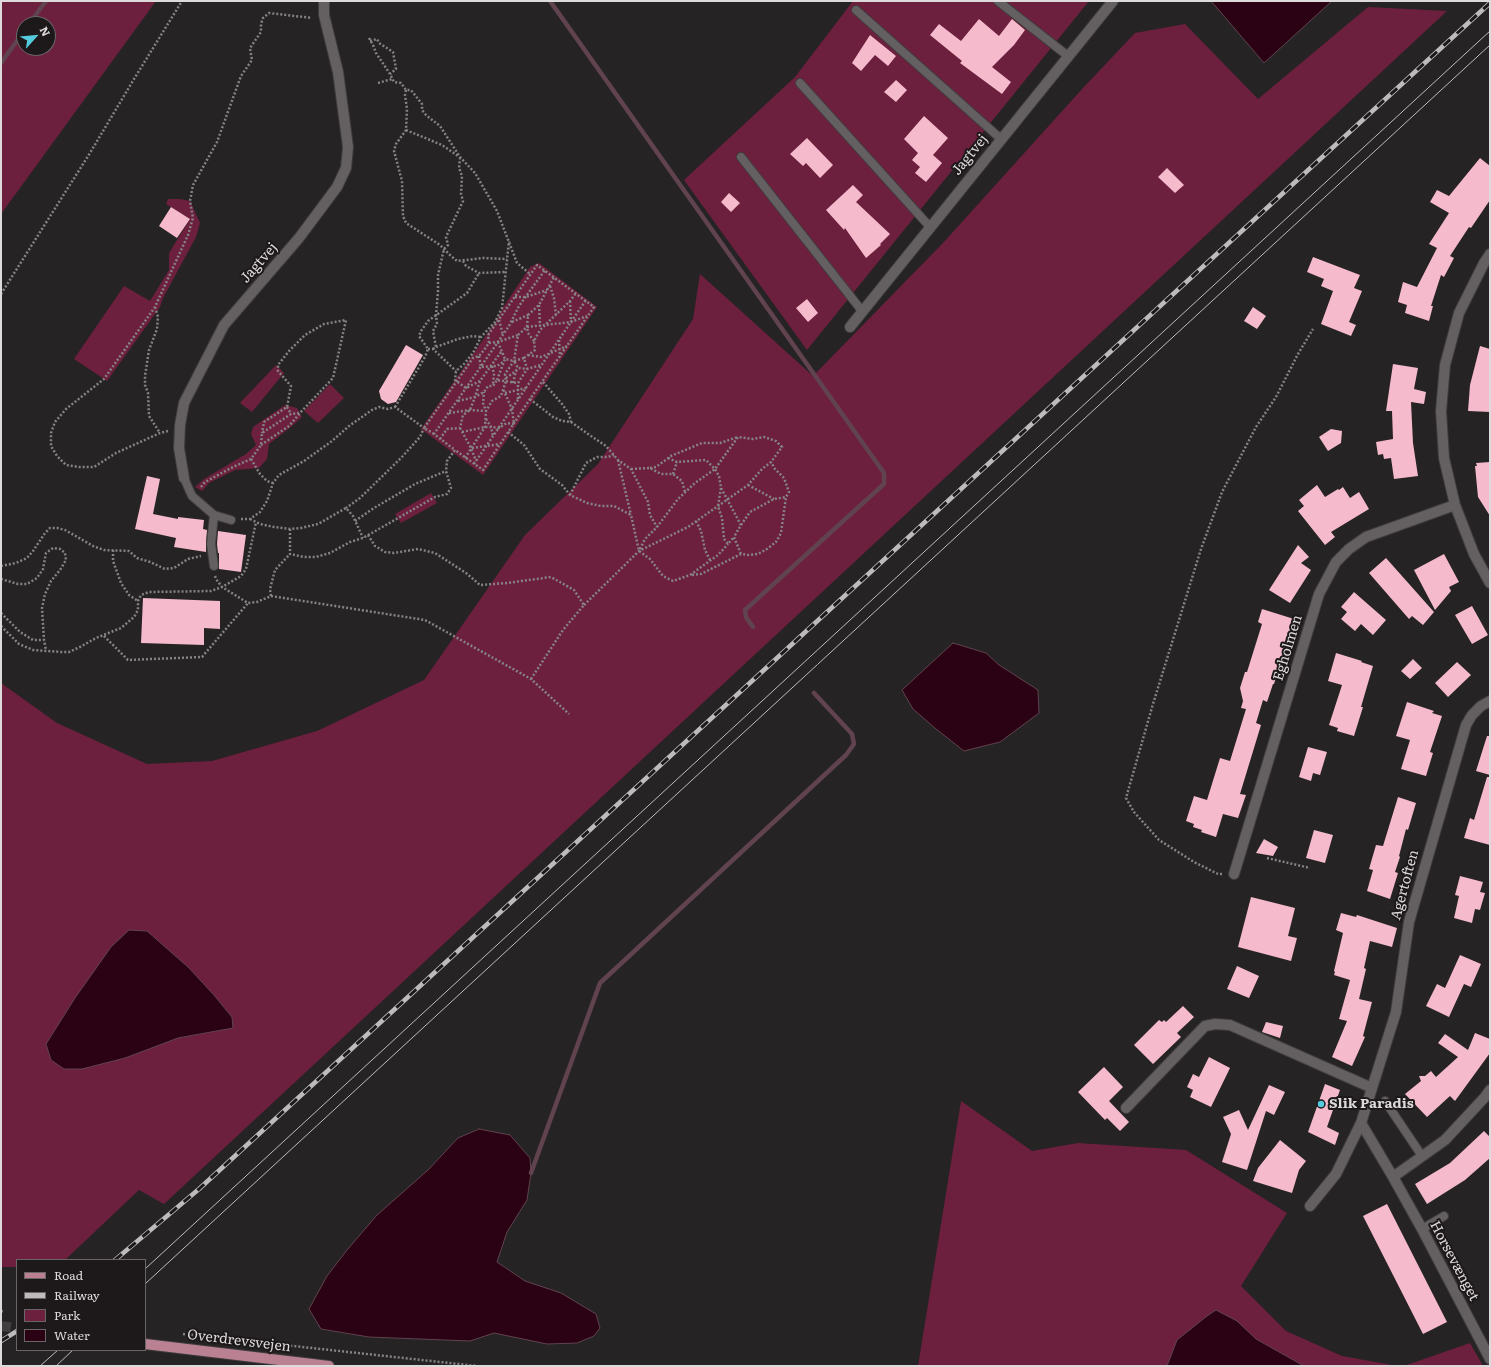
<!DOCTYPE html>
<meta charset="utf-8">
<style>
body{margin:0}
#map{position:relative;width:1491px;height:1367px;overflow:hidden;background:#262324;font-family:Literata,serif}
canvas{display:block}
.frame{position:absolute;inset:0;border:2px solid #dddadb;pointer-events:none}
.legend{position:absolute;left:16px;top:1259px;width:130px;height:92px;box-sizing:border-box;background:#1d191a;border:1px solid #6a6667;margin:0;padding:5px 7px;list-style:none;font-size:12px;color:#dddadb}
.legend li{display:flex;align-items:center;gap:8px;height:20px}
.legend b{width:20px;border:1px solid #6a6667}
.north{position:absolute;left:16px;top:16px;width:40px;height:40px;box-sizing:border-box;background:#1d191a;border:1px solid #6a6667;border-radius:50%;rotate:63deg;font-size:11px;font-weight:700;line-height:16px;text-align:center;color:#dddadb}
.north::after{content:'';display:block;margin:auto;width:14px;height:18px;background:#54cadd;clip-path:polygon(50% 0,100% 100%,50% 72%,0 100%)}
</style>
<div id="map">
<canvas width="1491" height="1367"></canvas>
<div class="frame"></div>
<ul class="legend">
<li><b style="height:5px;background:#ba8193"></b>Road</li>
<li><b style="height:5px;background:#bebbbc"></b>Railway</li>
<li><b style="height:11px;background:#6d1f3e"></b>Park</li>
<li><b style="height:11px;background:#2b0213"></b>Water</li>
</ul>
<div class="north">N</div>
</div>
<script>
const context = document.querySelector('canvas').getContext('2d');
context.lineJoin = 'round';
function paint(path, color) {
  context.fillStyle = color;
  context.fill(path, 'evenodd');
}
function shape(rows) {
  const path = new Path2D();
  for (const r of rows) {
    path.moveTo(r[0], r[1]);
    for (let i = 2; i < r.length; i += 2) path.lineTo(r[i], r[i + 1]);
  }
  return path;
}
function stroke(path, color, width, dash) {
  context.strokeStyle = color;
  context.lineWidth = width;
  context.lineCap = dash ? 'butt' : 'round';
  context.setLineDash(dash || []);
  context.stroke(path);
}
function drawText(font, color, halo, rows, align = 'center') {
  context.font = font + ' Literata,serif';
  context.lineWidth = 4;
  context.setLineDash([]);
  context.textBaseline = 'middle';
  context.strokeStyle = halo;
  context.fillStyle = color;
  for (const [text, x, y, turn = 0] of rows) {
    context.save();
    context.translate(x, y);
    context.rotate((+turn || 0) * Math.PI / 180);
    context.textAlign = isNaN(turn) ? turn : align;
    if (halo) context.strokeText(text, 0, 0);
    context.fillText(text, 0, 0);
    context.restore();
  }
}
paint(shape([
 [1,1,156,1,1,214],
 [24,24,48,24,48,48,24,48],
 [853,1,1089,1,807,350,684,180,795,77],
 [1368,7,1447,11,164,1204,139,1190,65,1260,17,1260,17,1267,1,1267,1,683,57,723,147,764,212,761,317,731,424,680,525,535,598,464,693,319,700,274,813,376,943,243,1083,88,1135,33,1185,24,1258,99],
 [168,199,180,199,190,201,200,223,196,237,163,298,160,307,107,381,74,359,124,286,150,301,169,270,169,253,190,219,166,204],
 [539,263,597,307,483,475,421,429,496,321,504,306,530,267],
 [276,365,284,373,252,412,240,403],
 [330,384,344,398,318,423,304,411],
 [285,405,297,408,302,417,292,426,269,444,267,459,259,468,235,470,209,483,202,491,195,487,204,479,246,454,256,445,251,434,253,427],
 [431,493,437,503,401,523,395,514],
 [961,1101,1032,1151,1078,1143,1186,1150,1287,1213,1241,1286,1286,1331,1342,1356,1398,1366,918,1366],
 [1470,1343,1483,1366,1404,1366]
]), '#6d1f3e');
const water = shape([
 [1211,1,1332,1,1264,63,1211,1],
 [953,643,986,653,999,665,1038,690,1039,713,1000,742,964,751,936,729,913,709,902,690,953,643],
 [129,930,147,931,188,967,213,994,232,1017,233,1028,178,1038,125,1058,82,1069,64,1069,51,1060,46,1044,75,998,111,947,129,930],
 [479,1129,510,1135,530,1158,531,1173,527,1200,507,1232,497,1262,525,1281,561,1293,596,1314,600,1328,594,1336,577,1343,547,1344,494,1333,470,1341,369,1337,321,1329,309,1309,327,1276,347,1250,377,1215,428,1170,458,1138,479,1129],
 [1216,1310,1237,1321,1256,1339,1304,1366,1167,1366,1177,1340,1207,1316,1216,1310]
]);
paint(water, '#2b0213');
stroke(water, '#60434f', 1);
stroke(shape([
 [550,1,884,473,884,484,745,610,746,617,753,627],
 [29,24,46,1],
 [1,63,24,31],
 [531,1173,600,983,846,755,854,744,852,734,814,693]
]), '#60434f', 4.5);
paint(shape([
 [979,19,999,36,1012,19,1025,30,1014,45,992,67,1011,82,1002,94,960,63,962,61,930,35,939,24,961,41],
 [870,35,896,56,888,66,875,55,861,71,852,63],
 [896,80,907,90,896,102,884,92],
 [924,116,948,138,933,155,942,163,926,182,915,173,920,167,912,160,918,153,904,139],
 [807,138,833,165,820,178,806,163,803,166,790,154],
 [1480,158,1490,166,1490,200,1471,228,1469,227,1450,256,1454,258,1444,277,1441,275,1431,306,1433,306,1429,321,1405,313,1407,305,1398,302,1403,282,1417,287,1437,248,1429,244,1449,213,1430,202,1437,190,1449,196],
 [1167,168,1184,185,1175,193,1158,177],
 [853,185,863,195,856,202,890,234,880,244,881,245,866,258,845,228,844,230,826,210],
 [729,193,740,203,731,212,721,202],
 [171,207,190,219,177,238,159,226],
 [1313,257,1360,275,1354,288,1362,291,1349,322,1356,325,1351,336,1321,324,1333,291,1321,286,1324,279,1307,272],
 [807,299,818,313,808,322,796,308],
 [1253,307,1266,316,1257,329,1244,321],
 [406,345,423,355,396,402,388,404,381,399,379,391],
 [1480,346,1490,349,1490,412,1468,411,1470,385],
 [1393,364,1418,368,1414,389,1426,392,1424,404,1411,402,1413,443,1418,476,1394,479,1391,458,1384,459,1383,454,1378,455,1376,442,1393,439,1392,411,1386,411],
 [1331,429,1342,431,1341,443,1328,451,1319,437],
 [1490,462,1490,516,1478,497,1475,466,1477,466,1476,463],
 [147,476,160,479,153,514,178,519,178,517,204,520,203,529,207,530,206,544,206,552,174,547,176,538,135,529],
 [1317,485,1325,497,1338,489,1339,490,1343,487,1350,498,1359,492,1369,509,1331,532,1335,537,1325,545,1298,511,1304,506,1299,500],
 [218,531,246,535,241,572,219,569,219,553,218,553,217,544],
 [1298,545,1309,557,1301,563,1311,570,1290,603,1269,590],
 [1444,554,1459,582,1449,587,1451,591,1435,610,1414,570],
 [1386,558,1434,612,1423,625,1412,616,1409,619,1369,573],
 [1354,592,1386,620,1373,635,1361,624,1355,631,1341,619,1347,612,1341,607],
 [143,598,220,601,220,629,204,628,204,645,141,643],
 [1472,606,1488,635,1472,644,1455,615],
 [1262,609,1294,619,1274,684,1273,684,1267,702,1263,700,1256,723,1261,725,1240,794,1246,795,1238,818,1223,814,1216,837,1201,832,1202,830,1193,827,1194,824,1186,821,1194,796,1207,800,1220,758,1230,761,1246,709,1241,708,1243,701,1240,688,1245,672,1247,672,1262,624,1258,622],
 [1336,653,1362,661,1361,662,1373,666,1361,707,1363,707,1354,736,1337,731,1338,728,1329,725,1342,685,1328,681],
 [1413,659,1422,668,1410,679,1401,671],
 [1457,662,1471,675,1448,697,1435,683],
 [1407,702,1434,711,1432,713,1442,716,1430,752,1433,753,1426,776,1401,769,1410,740,1396,736],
 [1487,736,1490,736,1490,775,1476,771],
 [1308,747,1327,752,1320,775,1313,773,1311,781,1299,777],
 [1487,777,1490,777,1490,845,1464,838,1470,818,1474,820],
 [1398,797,1416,803,1408,830,1406,829,1399,856,1400,857,1395,872,1398,873,1390,899,1367,891,1373,870,1369,869,1376,845,1383,846],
 [1314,830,1333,835,1325,863,1306,858],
 [1264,839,1278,847,1273,856,1256,853],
 [1460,876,1483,882,1480,892,1485,893,1480,910,1475,909,1472,923,1454,918,1459,896,1455,895],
 [1251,897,1295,908,1288,936,1297,938,1291,961,1238,947],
 [1341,913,1356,917,1357,915,1397,928,1392,947,1370,941,1364,968,1366,969,1359,999,1372,1002,1363,1036,1365,1037,1352,1066,1332,1057,1347,1021,1339,1019,1350,980,1334,975,1335,972,1334,971,1343,933,1336,930],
 [1460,955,1481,964,1471,987,1464,984,1449,1017,1426,1006,1437,984,1445,988],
 [1237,966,1259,976,1249,998,1227,989],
 [1183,1006,1194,1017,1177,1033,1181,1037,1153,1064,1134,1045,1159,1020,1162,1022,1164,1020,1166,1022],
 [1266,1022,1283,1026,1280,1038,1262,1032],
 [1475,1033,1490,1039,1490,1053,1455,1101,1450,1096,1427,1117,1405,1094,1421,1081,1419,1076,1425,1076,1431,1071,1436,1077,1458,1057,1438,1043,1445,1034,1468,1050],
 [1209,1057,1230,1068,1211,1107,1190,1097,1193,1090,1187,1087,1193,1074,1199,1077],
 [1104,1067,1123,1087,1109,1101,1129,1122,1120,1131,1107,1118,1105,1120,1078,1092],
 [1325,1084,1340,1090,1327,1127,1339,1133,1335,1145,1308,1132],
 [1269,1085,1285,1092,1274,1115,1266,1111,1247,1170,1222,1162,1231,1134,1223,1117,1239,1110,1248,1130],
 [1484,1131,1490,1137,1490,1158,1465,1180,1427,1204,1415,1184,1450,1163],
 [1280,1140,1306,1161,1299,1170,1292,1193,1253,1181,1258,1168],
 [1387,1204,1447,1322,1423,1334,1363,1216]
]), '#f5bacb');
stroke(shape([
 [1,1326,17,1328]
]), '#413e3f', 10, [10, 5]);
const lane = shape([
 [998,1,1068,56],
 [856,10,1001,139],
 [800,83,930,227],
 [741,157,862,311],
 [184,478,192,496,214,515,231,520],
 [214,566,211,544,214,515],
 [1385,1101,1422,1156],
 [1422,1229,1444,1216]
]);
const street = shape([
 [1490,254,1484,263,1459,313,1445,365,1441,411,1444,458,1455,505,1474,554,1490,583],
 [850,327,1113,1],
 [184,478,179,448,180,425,184,403,224,325,299,238,337,187,346,168,348,147,338,72,324,15,324,1],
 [1234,874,1319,594,1336,562,1349,549,1366,537,1455,505],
 [1490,1090,1485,1097,1445,1140,1393,1177,1422,1229,1490,1359],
 [1126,1108,1205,1026,1215,1024,1230,1025,1372,1088],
 [1361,1123,1393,1177],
 [1310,1206,1336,1174,1361,1123,1396,1012,1409,922,1466,725,1472,715,1481,706,1490,701]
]);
const primary = shape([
 [145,1344,329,1366]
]);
stroke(lane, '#403d3e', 10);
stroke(street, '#403d3e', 12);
stroke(primary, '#403d3e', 12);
stroke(shape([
 [369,38,373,45,376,53,390,74,394,82,401,83,406,90,411,90,422,104,422,110,426,115,440,126,460,157,475,173,497,211,517,263,530,274],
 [370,41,377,39,379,43,393,52,396,69,390,74],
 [378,83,392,79],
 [406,90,405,95,407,109,406,130,396,144,394,151,402,181,403,216,406,223,440,245,451,256,457,261,483,258,507,259],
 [406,130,442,145,458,156],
 [463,261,466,266,479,273,505,272],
 [550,286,554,298,556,315],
 [1,294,90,153,134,79,182,1],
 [515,297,526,297,547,290],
 [570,301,571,322],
 [539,305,540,326],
 [155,307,158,317,157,329,149,350,145,376,145,385,148,393,149,416,160,433],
 [499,320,503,335],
 [512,322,528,315],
 [559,340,560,357],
 [534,341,528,333,527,327,571,322,587,316],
 [498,342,505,359],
 [489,343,498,342,518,335],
 [436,347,458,339,473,336,481,337],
 [428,349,433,349,456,371],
 [433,349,436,347,433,331,437,324,436,315,438,291,438,275,444,249,448,245,446,237,463,201,461,194,462,176,459,168,460,158],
 [528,355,541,357,567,346],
 [479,356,481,367,497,366,503,362],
 [492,366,494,374,493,384],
 [506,378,516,371,517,366,514,361],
 [497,380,505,359,514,361,524,358],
 [480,381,466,388,455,380,456,371,464,364,473,353,481,337,495,322,502,308,509,241],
 [543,382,562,404,569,414,571,422],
 [513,383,516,371,520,368,527,369,541,365],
 [505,393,526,388],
 [518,399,518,383,527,369,524,358,535,350,534,341,540,330,570,301,576,293],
 [530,399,553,417,562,421,571,422,591,436,606,446,618,460,631,469,648,502,650,515,657,527],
 [458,401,475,397,480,381,501,352],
 [287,407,291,414],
 [395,407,425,357,428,349,419,336,421,331,428,321,467,293,479,273],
 [449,413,470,410,486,411,483,403,484,392],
 [486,419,491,427,499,428,507,423,514,424,512,409,503,389],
 [460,428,471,448,476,461],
 [168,431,160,433,116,453,94,467,79,467,66,465,57,456,51,446,51,433,55,422,66,409,104,379,155,307,188,235,193,218,190,201,193,185,217,142,241,76,252,60,250,48,261,32,261,24,263,18,269,13,312,18],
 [462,432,485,427,491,427,493,436],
 [508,432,524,445,540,469,562,485,570,495,587,503,601,506,614,506,631,515,639,551,650,559,663,576,673,581,690,575,718,555,728,544],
 [434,434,424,428,473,358,479,356,484,350,489,343,488,335,537,265,594,307,530,399,483,470,455,450],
 [440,439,447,429,460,428,463,415,470,410,475,397,484,392,488,386,493,386,497,380,518,383],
 [261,445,289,426,300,413,333,378,346,320,324,324,305,335,289,351,278,365,278,371,291,386,287,407,264,422,262,433],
 [472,448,500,444],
 [465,458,485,427,486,411,492,401,501,396,506,381,505,374,514,361,518,335,527,327,528,315,539,305,554,277],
 [668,458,677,462,706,460,715,469,719,476,721,488,741,525,734,537,741,554],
 [251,459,260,474,267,481,273,483],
 [618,460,631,515],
 [474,464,586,300],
 [650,468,656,467,671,456,702,443,720,443,738,437],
 [631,469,650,468,661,474,673,474,682,481,685,492],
 [673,474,677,462],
 [748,485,774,499],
 [201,487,205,482,233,467,251,459,261,445,262,433,291,414,300,413],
 [721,488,718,506,722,518,724,539,728,544,734,537],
 [570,495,586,463,597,457,608,457,614,455],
 [241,519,250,519,260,512,267,501,273,483,279,475,304,461,332,441,349,426,372,410,379,407,388,409,395,407,424,428,420,437,401,458,360,498,346,508],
 [250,519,260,524,274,527,290,529,301,528,318,524,346,508,353,516,363,538],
 [355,521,374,508,415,484,446,471],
 [696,521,701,531,705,550,710,560],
 [741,525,750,512,774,499,786,497,789,492,784,478,775,469,771,462],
 [290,529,290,554,304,557,316,557,330,553,350,542,363,538,435,497,447,494,451,488,446,471,447,461,455,450,434,434,509,326,519,306,545,270],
 [368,535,375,546,385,552,394,553,418,549,435,553,466,573,480,585,507,583,551,577,574,590,584,605,563,630,531,679],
 [113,550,113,561,121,583,129,595,138,601],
 [1,566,16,563,27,558,33,551,45,533,50,528,57,528,65,530,93,546,104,550,129,551,137,558,150,562,165,569,174,568,188,559,201,556],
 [692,575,701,574,741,554,748,555,758,554,767,549,776,542,781,533,786,497],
 [215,576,216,579,222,587,248,603,257,602,271,596,425,620,531,679,569,714],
 [1,579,18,584,27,584,37,578,43,569,46,553,53,548,60,549,65,553,66,560,60,570,51,581,45,594,42,608,44,640,46,650],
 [271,596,270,589,275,570,290,554],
 [584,605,639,551,688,527,748,485,762,469,771,462,782,447,776,441,764,437,753,439,738,437,715,469,695,483,678,499,657,527,645,539,639,551],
 [1,613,20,632,33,640,44,640],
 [1,626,19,644,33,650,62,652,69,652,80,647,96,638,121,628,134,617,138,610,138,601,141,595,149,592,211,591,222,587,241,576,246,569,256,522],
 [104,636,128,660,202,657,248,603],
 [1267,858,1310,868],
 [1222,874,1218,874,1194,862,1159,840,1134,812,1126,798,1153,704,1201,549,1222,492,1256,427,1276,397,1298,354,1313,329],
 [1,1311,4,1312],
 [183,1334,477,1366]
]), '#868384', 2.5, [2, 2]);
stroke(lane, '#645f61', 8);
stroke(street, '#645f61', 10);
stroke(primary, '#ba8193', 10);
stroke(shape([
 [145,1269,1490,31],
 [145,1284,1490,45],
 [40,1366,58,1350],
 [56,1366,73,1350]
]), '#bebbbc', 1);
const rail = shape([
 [115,1260,199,1189,1490,3],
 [1,1341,17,1331]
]);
stroke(rail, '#bebbbc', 4.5);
stroke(rail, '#1d191a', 3, [9]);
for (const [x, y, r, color] of [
 [1321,1104,4,"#54cadd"]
]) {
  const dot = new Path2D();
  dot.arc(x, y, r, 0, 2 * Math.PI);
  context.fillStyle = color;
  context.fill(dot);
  stroke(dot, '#1d191a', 1.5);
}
drawText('14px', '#dddadb', '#1d191a', [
 ["Jagtvej",970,155,-51],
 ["Jagtvej",259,263,-49],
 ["Egholmen",1288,648,-73],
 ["Agertoften",1405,885,-75],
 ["Horsevænget",1454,1261,62],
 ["Overdrevsvejen",239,1341,7]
]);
drawText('bold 14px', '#dddadb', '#1d191a', [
 ["Slik Paradis",1329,1104]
], 'left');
</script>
